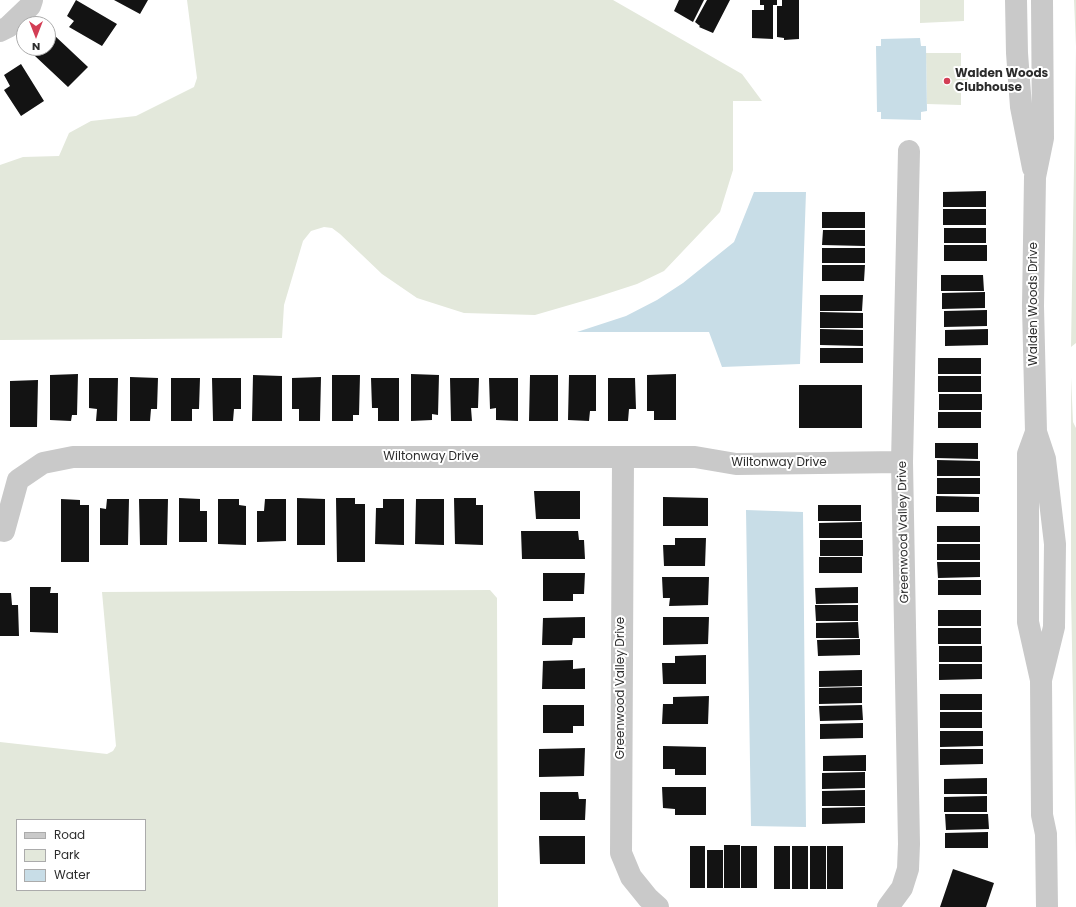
<!DOCTYPE html>
<style>
body{margin:0}
#map{position:relative;width:1076px;height:907px;overflow:hidden;background:#fff;font-family:Poppins,sans-serif}
canvas{display:block}
.legend{position:absolute;left:16px;top:819px;width:130px;height:72px;box-sizing:border-box;background:#fff;border:1px solid #ababab;margin:0;padding:5px 7px;list-style:none;font-size:12px;color:#2c2c2c}
.legend li{display:flex;align-items:center;gap:8px;height:20px}
.legend b{width:20px;border:1px solid #ababab}
.north{position:absolute;left:16px;top:16px;width:40px;height:40px;box-sizing:border-box;background:#fff;border:1px solid #ababab;border-radius:50%;rotate:180deg;font-size:11px;font-weight:700;line-height:16px;text-align:center;color:#2c2c2c}
.north::after{content:'';display:block;margin:auto;width:14px;height:18px;background:#d33e55;clip-path:polygon(50% 0,100% 100%,50% 72%,0 100%)}
</style>
<div id="map">
<canvas width="1076" height="907"></canvas>
<ul class="legend">
<li><b style="height:5px;background:#c9c9c9"></b>Road</li>
<li><b style="height:11px;background:#e3e8db"></b>Park</li>
<li><b style="height:11px;background:#c8dde7"></b>Water</li>
</ul>
<div class="north">N</div>
</div>
<script>
const context = document.querySelector('canvas').getContext('2d');
context.lineJoin = 'round';
function paint(path, color) {
  context.fillStyle = color;
  context.fill(path, 'evenodd');
}
function shape(rows) {
  const path = new Path2D();
  for (const r of rows) {
    path.moveTo(r[0], r[1]);
    for (let i = 2; i < r.length; i += 2) path.lineTo(r[i], r[i + 1]);
  }
  return path;
}
function stroke(path, color, width, dash) {
  context.strokeStyle = color;
  context.lineWidth = width;
  context.lineCap = dash ? 'butt' : 'round';
  context.setLineDash(dash || []);
  context.stroke(path);
}
function drawText(font, color, halo, rows, align = 'center') {
  context.font = font + ' Poppins,sans-serif';
  context.lineWidth = 4;
  context.setLineDash([]);
  context.textBaseline = 'middle';
  context.strokeStyle = halo;
  context.fillStyle = color;
  for (const [text, x, y, turn = 0] of rows) {
    context.save();
    context.translate(x, y);
    context.rotate((+turn || 0) * Math.PI / 180);
    context.textAlign = isNaN(turn) ? turn : align;
    if (halo) context.strokeText(text, 0, 0);
    context.fillText(text, 0, 0);
    context.restore();
  }
}
paint(shape([
 [187,0,613,0,742,74,762,101,733,101,733,170,720,212,664,271,637,284,597,297,535,315,464,313,417,298,382,274,340,234,332,228,324,227,311,231,303,241,284,305,282,338,0,340,0,165,23,157,59,156,69,133,91,121,136,116,194,87,197,78],
 [920,0,964,0,964,21,920,23],
 [1074,0,1076,0,1076,343,1071,347,1076,47],
 [926,53,961,53,961,74,968,74,968,87,961,88,961,105,927,104],
 [1071,377,1073,422,1076,428,1076,854,1071,594],
 [490,590,497,598,498,907,0,907,0,742,107,754,113,751,116,746,102,592],
 [17,820,145,820,145,890,17,890]
]), '#e3e8db');
paint(shape([
 [920,38,921,46,926,46,927,111,921,112,921,120,881,119,881,112,877,112,876,46,881,46,881,39],
 [754,192,806,192,800,364,722,367,709,332,577,332,626,316,657,300,683,283,734,242],
 [746,510,803,512,806,827,751,826]
]), '#c8dde7');
paint(shape([
 [76,0,117,24,102,46,69,27,74,21,67,16],
 [114,0,148,0,140,14],
 [679,0,704,0,693,22,674,11],
 [707,0,730,0,713,33,699,27,700,26,695,22],
 [760,0,777,0,777,5,773,5,773,39,752,38,752,10,764,10,764,5,760,5],
 [782,0,799,0,799,39,784,40,784,38,777,37,777,6,782,6],
 [54,35,88,67,68,87,35,56,42,48,48,48,48,42],
 [21,64,44,101,21,116,4,90,10,86,4,75],
 [986,191,986,207,943,207,943,192],
 [943,209,986,209,986,225,943,225],
 [822,212,865,212,865,228,822,228],
 [944,228,986,228,986,243,944,243],
 [823,230,865,230,865,246,822,245],
 [944,245,987,245,987,261,944,261],
 [822,248,865,248,865,263,822,263],
 [822,265,865,265,864,281,822,281],
 [941,275,983,275,984,291,941,291],
 [985,292,985,308,942,309,942,293],
 [820,295,863,295,862,311,820,311],
 [987,310,987,326,944,327,944,311],
 [820,312,863,313,863,328,820,328],
 [820,329,863,330,863,346,820,345],
 [988,329,988,345,945,346,945,330],
 [820,348,863,348,863,363,820,363],
 [938,358,981,358,981,374,938,374],
 [78,374,77,415,72,415,71,421,50,420,50,375],
 [411,374,439,375,438,415,432,414,432,420,411,421],
 [676,374,676,420,654,420,654,411,647,411,647,375],
 [253,375,282,376,282,421,252,421],
 [332,375,360,375,359,415,353,415,353,421,332,421],
 [530,375,558,375,558,421,529,421],
 [569,375,596,375,596,411,590,411,589,421,568,420],
 [938,376,981,376,981,392,938,392],
 [130,377,158,378,157,409,151,409,150,421,130,421],
 [321,377,320,421,299,421,299,409,292,409,292,378],
 [89,378,118,378,117,421,96,421,97,409,89,408],
 [171,378,200,378,199,409,192,409,192,421,171,421],
 [212,378,241,378,241,409,234,409,233,421,213,421],
 [371,378,399,378,399,421,378,421,378,408,372,408],
 [450,378,479,378,478,408,471,408,472,421,451,421],
 [489,378,518,378,518,421,496,420,496,408,490,409],
 [608,378,635,378,636,409,629,409,628,421,608,421],
 [38,380,37,427,10,427,10,381],
 [799,385,862,385,862,428,799,428],
 [939,394,982,394,982,410,939,410],
 [938,412,981,412,981,428,938,428],
 [935,443,978,443,978,459,935,458],
 [937,460,980,461,980,476,937,476],
 [937,478,980,478,980,494,937,494],
 [534,491,580,491,580,519,536,519],
 [936,496,979,497,979,512,936,512],
 [663,497,708,498,708,526,663,526],
 [179,498,200,499,200,511,207,511,207,542,179,542],
 [297,498,325,499,325,545,297,545],
 [336,498,355,498,355,504,365,504,365,562,337,562],
 [454,498,476,498,476,505,483,505,483,545,455,544],
 [61,499,80,500,80,505,89,505,89,562,61,562],
 [107,499,129,499,128,545,100,545,100,508,106,509],
 [139,499,168,499,167,545,140,545],
 [218,499,239,499,239,505,246,506,246,545,218,544],
 [265,499,286,499,286,541,257,542,257,511,264,511],
 [383,499,404,499,404,545,375,544,376,508,383,508],
 [416,499,444,499,444,545,415,544],
 [818,505,861,505,861,521,818,521],
 [862,522,862,538,819,538,819,523],
 [937,526,980,526,980,542,937,542],
 [521,531,578,531,579,540,584,540,585,559,522,559],
 [675,538,706,538,705,566,664,566,663,545,675,545],
 [820,540,863,540,863,556,820,556],
 [937,544,980,544,980,560,937,560],
 [819,557,862,557,862,573,819,573],
 [937,562,980,562,980,577,938,578],
 [543,573,585,573,584,594,573,594,573,601,543,601],
 [662,577,709,577,708,605,669,606,670,598,663,598],
 [938,580,981,580,981,595,938,595],
 [30,587,51,587,50,593,58,593,58,633,30,632],
 [858,587,858,603,816,604,815,588],
 [0,593,11,593,12,605,18,605,19,636,0,636],
 [815,605,858,605,858,621,816,621],
 [938,610,981,610,981,626,938,626],
 [585,617,585,638,573,638,572,645,542,645,543,618],
 [663,617,709,617,708,644,663,645],
 [858,622,859,638,816,638,816,623],
 [938,628,981,628,981,644,938,644],
 [860,639,860,655,818,656,817,640],
 [939,646,982,646,982,662,939,662],
 [706,655,706,684,663,684,662,663,675,663,675,656],
 [573,660,573,669,585,668,585,689,542,689,543,661],
 [939,664,982,664,982,679,939,680],
 [862,670,862,686,819,687,819,671],
 [862,687,862,703,819,704,819,688],
 [940,694,982,694,982,710,940,710],
 [709,696,708,724,662,724,663,704,673,704,673,697],
 [543,705,584,705,584,726,573,726,573,733,543,733],
 [862,705,863,720,820,721,819,706],
 [940,712,982,712,982,728,940,728],
 [863,723,863,738,820,739,820,724],
 [940,731,983,731,983,746,940,747],
 [663,746,706,747,706,775,675,775,675,769,663,769],
 [585,748,584,776,539,777,539,749],
 [940,749,983,749,983,764,940,765],
 [866,755,866,771,823,771,823,756],
 [865,772,865,788,822,789,822,773],
 [987,778,987,794,944,794,944,779],
 [662,787,706,787,706,815,675,815,675,809,663,808],
 [865,790,865,806,822,806,822,791],
 [540,792,578,792,579,799,586,799,585,820,540,820],
 [987,796,987,812,944,812,944,797],
 [865,807,865,823,822,824,822,808],
 [945,814,988,814,989,829,946,830],
 [988,832,988,848,945,848,945,833],
 [539,836,585,836,585,864,540,864],
 [724,845,740,845,740,888,724,888],
 [690,846,705,846,705,888,690,888],
 [741,846,757,846,757,888,741,888],
 [774,846,790,846,790,889,774,889],
 [792,846,808,846,808,889,792,889],
 [810,846,826,846,826,889,810,889],
 [827,846,843,846,843,889,827,889],
 [707,850,723,850,723,888,707,888],
 [953,869,994,883,986,907,940,907]
]), '#131313');
stroke(shape([
 [1016,0,1017,53,1021,107,1033,168],
 [0,31,8,27,30,6,32,0],
 [1036,432,1028,454,1028,622,1041,680,1042,815,1046,834,1047,907],
 [623,457,621,853,631,877,648,898,658,907],
 [4,531,18,480,43,463,73,457,695,457,736,464,902,462],
 [1041,680,1054,627,1055,544,1045,459,1036,432,1033,306,1035,177,1043,138,1042,0],
 [888,907,902,888,908,869,909,844,902,462,909,151]
]), '#c9c9c9', 22);
for (const [x, y, r, color] of [
 [947,81,4,"#d33e55"]
]) {
  const dot = new Path2D();
  dot.arc(x, y, r, 0, 2 * Math.PI);
  context.fillStyle = color;
  context.fill(dot);
  stroke(dot, '#fff', 1.5);
}
drawText('bold 12px', '#2c2c2c', '#fff', [
 ["Walden Woods",955,74],
 ["Clubhouse",955,88]
], 'left');
drawText('12px', '#2c2c2c', '#fff', [
 ["Walden Woods Drive",1034,304,-90],
 ["Wiltonway Drive",431,457],
 ["Wiltonway Drive",779,463],
 ["Greenwood Valley Drive",904,532,-91],
 ["Greenwood Valley Drive",621,688,-90]
]);
</script>
